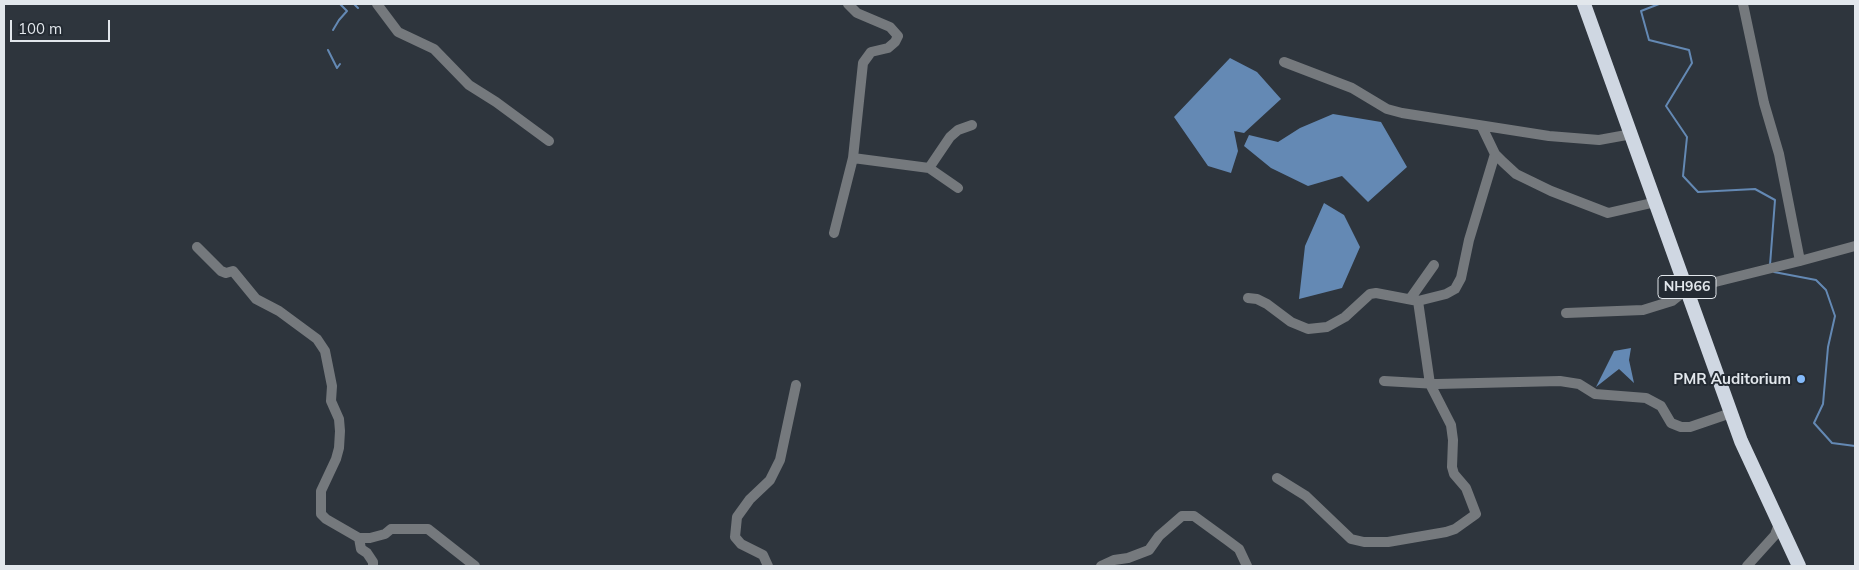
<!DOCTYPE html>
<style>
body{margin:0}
#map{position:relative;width:1859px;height:570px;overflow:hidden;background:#2e353d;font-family:Mulish,sans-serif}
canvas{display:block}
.frame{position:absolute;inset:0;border:5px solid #e2e7ec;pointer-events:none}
.scale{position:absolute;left:10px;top:20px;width:100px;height:22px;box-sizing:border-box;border:2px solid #e2e7ec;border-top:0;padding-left:6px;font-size:15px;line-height:18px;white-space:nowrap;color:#e2e7ec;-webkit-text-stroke:4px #242b33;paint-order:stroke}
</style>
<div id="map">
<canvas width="1859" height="570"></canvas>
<div class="frame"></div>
<div class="scale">100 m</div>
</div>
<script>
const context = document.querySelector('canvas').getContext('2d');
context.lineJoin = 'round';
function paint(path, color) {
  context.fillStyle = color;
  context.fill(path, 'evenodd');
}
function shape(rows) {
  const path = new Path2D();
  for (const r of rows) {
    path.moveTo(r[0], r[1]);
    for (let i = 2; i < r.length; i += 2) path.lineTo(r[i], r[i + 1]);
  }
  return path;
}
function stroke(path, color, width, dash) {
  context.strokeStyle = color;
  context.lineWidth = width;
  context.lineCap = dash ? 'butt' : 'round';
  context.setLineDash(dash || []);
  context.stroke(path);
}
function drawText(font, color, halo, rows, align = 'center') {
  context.font = font + ' Mulish,sans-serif';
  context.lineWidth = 4;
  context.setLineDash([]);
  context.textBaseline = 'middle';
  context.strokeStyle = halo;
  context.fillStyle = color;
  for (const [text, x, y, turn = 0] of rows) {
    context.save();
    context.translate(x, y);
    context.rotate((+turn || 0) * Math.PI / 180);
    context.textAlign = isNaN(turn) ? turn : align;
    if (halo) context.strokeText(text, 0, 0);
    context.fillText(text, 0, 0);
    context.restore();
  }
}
paint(shape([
 [1230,58,1257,72,1281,99,1244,133,1234,131,1238,151,1231,173,1208,166,1174,117],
 [1333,114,1381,122,1407,167,1368,202,1342,176,1308,186,1271,168,1244,146,1249,135,1278,142,1300,128],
 [1324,203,1344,215,1360,247,1342,288,1299,299,1305,246],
 [1631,348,1629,360,1634,383,1619,369,1596,387,1614,351]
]), '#6489b4');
stroke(shape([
 [354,4,358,8],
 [1659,4,1641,11,1649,40,1689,50,1692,63,1666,106,1687,137,1683,176,1698,192,1755,189,1775,200,1770,265],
 [333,30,339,20,347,11,340,4],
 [328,50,337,68,340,64],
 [1774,272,1816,280,1826,290,1835,316,1828,347,1823,404,1814,423,1832,443,1855,446]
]), '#6489b4', 2);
stroke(shape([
 [377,4,398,32,434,49,469,85,496,102,549,141],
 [848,4,857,13,890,27,898,36,895,42,888,48,871,52,863,63,853,158,929,168,958,188],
 [1743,4,1764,103,1779,154,1800,261],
 [1284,62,1352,88,1387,109,1402,113,1549,136,1599,140,1632,134],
 [1482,127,1495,154,1503,162,1516,174,1551,191,1608,213,1656,202],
 [929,168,950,137,958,130,972,125],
 [834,233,853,158],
 [197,247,221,271,226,273,233,271,256,299,279,311,317,339,325,351,332,386,331,401,339,419,340,431,339,448,336,459,321,491,321,514,326,519,359,538,370,538,385,534,391,529,428,529,475,566],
 [1248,298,1257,299,1267,304,1291,322,1308,329,1327,327,1345,317,1370,294,1376,293,1418,301,1446,294,1455,289,1461,278,1469,240,1495,154],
 [1410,299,1434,265],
 [1566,313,1643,310,1672,301,1687,289,1800,261,1855,246],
 [1384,381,1437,384,1560,381,1579,384,1595,394,1646,398,1661,406,1671,423,1681,427,1690,427,1731,413],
 [1277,478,1306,496,1351,539,1364,542,1388,542,1446,532,1455,529,1476,514,1466,488,1454,474,1452,467,1453,440,1451,425,1430,384,1418,301],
 [359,538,361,549,367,553,373,562,373,566],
 [768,566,763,555,741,544,735,537,737,517,750,499,770,480,780,460,796,385],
 [1101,566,1114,560,1128,558,1149,550,1159,536,1182,516,1194,516,1227,540,1239,549,1247,566],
 [1747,566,1775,535,1779,524]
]), '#75797d', 10);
stroke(shape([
 [1584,4,1741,441,1799,566]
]), '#cfd7e2', 14);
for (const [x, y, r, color] of [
 [1801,379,5,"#85bbfb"]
]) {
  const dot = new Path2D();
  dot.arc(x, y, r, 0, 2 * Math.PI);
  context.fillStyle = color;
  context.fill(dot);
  stroke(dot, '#242b33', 2);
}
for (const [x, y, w] of [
 [1687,287,58]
]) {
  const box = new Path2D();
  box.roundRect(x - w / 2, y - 11.5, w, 23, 4);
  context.fillStyle = '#242b33';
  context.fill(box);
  stroke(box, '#e2e7ec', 1);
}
drawText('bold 14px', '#e2e7ec', null, [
 ["NH966",1687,287]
]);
drawText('bold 15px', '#e2e7ec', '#242b33', [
 ["PMR Auditorium",1791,379]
], 'right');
</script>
